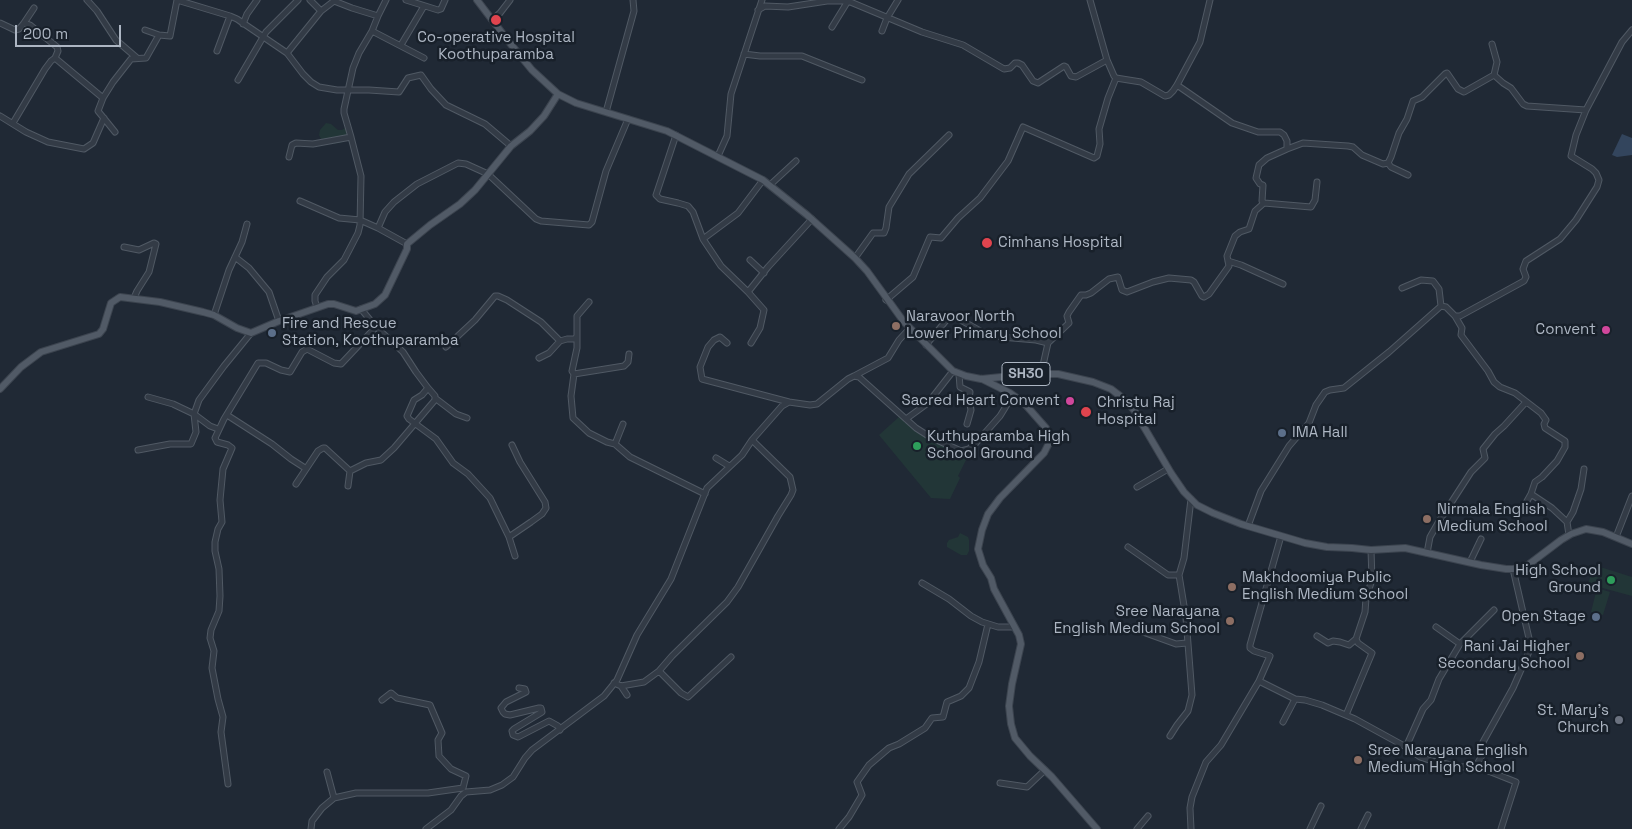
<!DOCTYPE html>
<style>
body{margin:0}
#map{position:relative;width:1632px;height:829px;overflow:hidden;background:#202935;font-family:"Space Grotesk",sans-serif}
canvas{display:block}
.scale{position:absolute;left:15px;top:25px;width:106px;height:22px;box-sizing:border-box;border:2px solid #adb6c3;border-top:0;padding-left:6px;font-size:15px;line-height:18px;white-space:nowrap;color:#adb6c3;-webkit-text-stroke:4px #18202a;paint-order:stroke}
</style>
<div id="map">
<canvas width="1632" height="829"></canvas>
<div class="scale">200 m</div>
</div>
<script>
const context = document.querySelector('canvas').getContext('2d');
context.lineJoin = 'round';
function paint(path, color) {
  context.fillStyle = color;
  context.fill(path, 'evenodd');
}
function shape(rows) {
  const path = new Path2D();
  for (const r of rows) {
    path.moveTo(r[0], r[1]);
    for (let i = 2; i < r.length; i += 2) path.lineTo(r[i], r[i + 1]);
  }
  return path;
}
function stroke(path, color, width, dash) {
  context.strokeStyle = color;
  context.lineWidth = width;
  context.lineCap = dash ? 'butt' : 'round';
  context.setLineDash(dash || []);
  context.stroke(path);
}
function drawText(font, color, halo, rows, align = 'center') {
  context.font = font + ' "Space Grotesk",sans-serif';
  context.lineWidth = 5;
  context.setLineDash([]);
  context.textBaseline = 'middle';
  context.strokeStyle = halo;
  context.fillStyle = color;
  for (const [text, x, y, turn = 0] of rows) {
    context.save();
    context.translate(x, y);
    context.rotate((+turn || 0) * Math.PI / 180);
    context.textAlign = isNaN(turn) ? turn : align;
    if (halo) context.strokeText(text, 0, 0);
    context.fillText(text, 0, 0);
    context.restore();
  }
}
paint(shape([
 [326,123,331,124,338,130,342,130,345,128,347,132,346,141,339,143,330,144,321,139,319,135,320,130],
 [900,416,918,432,967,458,958,476,960,478,950,499,931,498,879,435],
 [960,533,968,537,969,540,969,551,967,555,961,555,947,547,947,543,949,540,958,537],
 [1594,565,1632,577,1632,596,1588,584],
 [1597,588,1610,592,1603,615,1591,612]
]), '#223637');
paint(shape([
 [1622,134,1632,138,1632,155,1617,157,1612,155]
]), '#33455d');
const minor = shape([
 [87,0,97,11,116,40,137,58],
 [310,0,321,11],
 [406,0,438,10,441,9,445,0],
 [1090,0,1107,60],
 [758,10,765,6,788,7,827,1,848,1,922,32,963,45,1004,69,1010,68,1015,63,1018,63,1022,65,1033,81,1038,83,1064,66,1066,67,1071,76,1076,77,1107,60,1114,76,1116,78,1141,82,1165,96,1169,95,1173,91,1177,85,1232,123,1258,132,1280,132,1284,135,1287,141,1287,149,1303,143,1348,146,1353,147,1362,155,1383,164,1388,163,1391,157,1399,133,1407,119,1413,101,1422,97,1445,74,1447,73,1458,89,1464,92,1494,75,1503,83,1511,88,1523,104,1527,106,1586,110],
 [492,20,500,13,510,0],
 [0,23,15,30,19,29,24,23,30,25,57,47,58,51,55,58,103,98],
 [24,23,34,8],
 [243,24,247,14,257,0],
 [832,27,848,1],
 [145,30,159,35],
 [372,31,424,58],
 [882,31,887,18,898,0],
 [1492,44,1497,62,1494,75],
 [401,45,424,6],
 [217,51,230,16],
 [287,53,321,11,334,1,352,8,378,16,386,0],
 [744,54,760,56,802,56,862,80],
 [238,80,266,32,298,0],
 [1177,85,1200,42,1210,0],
 [606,112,634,11,633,0],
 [0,116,26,132,48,142,84,149,93,143,104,118],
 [13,123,45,69,51,61,55,58],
 [115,132,98,111,103,98,113,82,131,59,146,58,159,35,170,36,177,0,230,16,237,19,287,53,303,74,311,82,319,87,337,90,369,90,399,92,408,78,421,75,431,89,446,105,485,124,511,146],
 [676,135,656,195,660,199,678,203,688,206,693,212,703,239,738,213,763,180],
 [718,156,727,136,731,94,762,0],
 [289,157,292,145,296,143,313,144,351,137],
 [1388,163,1391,167,1408,175],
 [770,185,796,161],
 [300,201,339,218,360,220,378,228,385,212,394,202,417,184,458,163,466,164,488,174,536,219,541,221,589,225,592,222,606,171,628,119],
 [1264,203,1311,207,1315,200,1317,182],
 [378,228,407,244],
 [703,239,721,266,748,292,764,310,760,328,751,343],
 [124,247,139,250,154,243,156,244,149,272,137,291,134,298],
 [235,257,249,268,269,292,279,321],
 [855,258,873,233,884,233,886,228,889,207,909,174,949,135],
 [750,260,764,273],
 [1228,261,1241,265,1283,284],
 [1402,288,1421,280,1433,281,1439,289,1441,306],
 [748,292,768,267,812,219],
 [886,300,913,277,930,237,941,238,958,218,980,198,1008,161,1023,127,1094,158,1097,156,1100,144,1099,129,1108,98,1116,78],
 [317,307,315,301,315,295,327,277,344,260,358,233,360,225,361,176,351,137,344,113,344,109,353,68,359,53,372,31,378,16],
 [361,309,376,327,403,352,416,372,428,388,422,395,414,400,407,416,409,419,436,439,453,463,468,474,490,498,509,537,515,556],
 [214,315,229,270,242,242,247,224],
 [1455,316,1462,328,1461,335,1488,371,1494,382,1500,387,1515,393,1541,413,1546,420,1544,424,1545,428,1565,441,1565,447,1557,461,1542,477,1535,482,1531,494,1552,508,1567,522,1569,535],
 [577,336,577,316,589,302],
 [727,343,720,337,714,340,708,347,700,367,702,379,789,402],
 [926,345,949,317,957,318,984,333,1001,337,1036,340,1048,343],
 [446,347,475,320,495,296,498,296,507,300,541,322,560,341],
 [539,358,549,353,560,341,567,339,575,339,577,336,577,348,572,371,574,374,571,396,573,418,589,433,607,442,615,444,630,457,705,494],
 [574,374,624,366,628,362,629,354],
 [959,374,960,387,970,392,969,399,971,410,967,424],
 [1041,374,1048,343,1069,323,1067,316,1069,312,1081,295,1086,295,1091,293,1109,279,1118,277,1122,290,1127,292,1153,282,1169,278,1191,280,1194,282,1202,296,1204,297,1209,294,1229,266,1227,256,1235,236,1240,232,1249,229,1255,211,1264,203,1262,201,1263,185,1260,184,1256,178,1259,165,1267,158,1287,149],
 [854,376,888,358,899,340,910,328],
 [148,397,173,404,194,414,210,426,218,429],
 [435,398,456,414,467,418],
 [227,415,272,444,291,459,305,468],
 [906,419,928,403,953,371],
 [615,444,623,424],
 [138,450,170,444,191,444,196,432,194,414,199,400,224,366,251,333],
 [716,458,729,466],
 [350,471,366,463,381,460,394,448,435,400,435,396,428,388],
 [296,484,318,451,323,448,325,448,350,471],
 [348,486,350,471],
 [1137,487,1168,469],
 [1522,510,1531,494],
 [1567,522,1573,512,1581,489,1584,469],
 [1248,526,1261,491,1289,446,1309,423,1316,405,1325,392,1330,390,1344,388,1389,352,1441,306,1446,307,1455,316,1460,316,1524,281,1526,277,1523,269,1526,261,1560,239,1576,220,1597,187,1599,180,1596,173,1592,169,1571,156,1576,135,1586,110,1622,42,1632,30],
 [1281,536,1250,645,1250,648,1254,651,1270,656,1259,681,1295,699,1305,700,1322,705,1355,719,1406,747,1420,757,1432,761,1461,767,1476,766,1484,752,1482,745,1483,742,1513,688,1531,647,1513,569],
 [509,537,531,522,542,514,546,508,545,502,520,462,512,445],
 [1616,537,1632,496],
 [1128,547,1168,575,1179,575],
 [1427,553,1430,537,1438,523,1471,472,1485,458,1483,449,1495,434,1504,426,1526,402],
 [1470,562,1481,539],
 [922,583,949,599,971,616,982,622,998,627,1014,627],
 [1129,627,1176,644,1187,643],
 [1436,627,1460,644],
 [1317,636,1328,643,1333,641,1340,642,1349,645,1356,639,1365,612,1366,598,1372,580,1371,550],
 [659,671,681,693,688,697,731,657],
 [614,683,621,686,644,682,659,671,672,656,727,602,738,587,778,516,791,495,793,490,790,477,752,440],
 [621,686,627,695],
 [519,688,525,689,526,692,506,702,501,708,503,712,505,714,510,715,539,708,541,708,542,712,514,729,512,731,513,735,518,737,549,721,558,726,560,730],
 [1346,715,1372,653,1358,643,1356,639],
 [1283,722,1295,699],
 [1170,736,1177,725,1188,711,1192,695,1186,618,1179,575,1184,558,1191,499],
 [1406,747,1423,709,1431,700,1439,679,1460,644,1494,610],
 [1476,766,1516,782,1501,829],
 [327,772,334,798],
 [1000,783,1027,787,1045,770],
 [228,784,221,732,223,717,218,699,212,668,214,651,210,638,211,630,219,611,220,596,219,569,215,551,215,542,218,529,222,522,220,500,223,469,232,448,228,445,217,442,215,438,224,419,258,363,266,363,281,370,290,372,302,352,307,349,334,363,341,364,376,327],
 [311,829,312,821,322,808,334,798,356,793,428,793,463,788,466,776,451,769,439,756,438,740,442,733,430,705,397,698,391,693,382,700],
 [426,829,451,810,461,796,466,792,490,790,502,785,513,777,525,758,532,750,604,696,617,680,637,635,671,579,707,488,742,455,752,440,782,406,789,402,810,405,817,404,848,379,854,376,859,377,916,428,930,437,961,451,969,449,976,443,1000,416,1008,403,1010,393],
 [839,829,849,817,862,795,857,782,869,765,889,748,899,744,925,728,932,718,943,717,947,702,961,696,969,688,979,662,988,624],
 [1137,829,1148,816],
 [1191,829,1190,808,1192,797,1206,762,1221,745,1259,681],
 [1310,829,1321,806],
 [1361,829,1368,815]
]);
const major = shape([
 [477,0,509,42,532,70,558,94,576,103,667,131,763,180,807,215,855,258,867,271,904,322,953,371,966,376,981,379,1031,374,1058,374,1093,382,1111,389,1124,399,1134,410,1171,473,1184,492,1197,505,1213,513,1241,524,1305,543,1327,547,1352,548,1371,550,1405,548,1481,565,1506,569,1513,569,1528,565,1561,540,1571,534,1586,529,1603,532,1632,544],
 [982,379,1010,393,1024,403,1046,428,1050,441,1044,453,1000,498,988,514,982,530,978,549,983,565,991,578,994,589,1019,635,1021,644,1012,684,1009,706,1011,724,1015,738,1030,756,1052,777,1097,829],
 [0,389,21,367,41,352,99,334,103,329,111,303,120,297,160,302,203,312,214,315,237,328,251,333,279,321,328,304,334,304,356,311,375,304,385,295,407,249,407,244,430,225,460,204,475,190,511,146,530,131,544,116,558,94]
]);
stroke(minor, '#505964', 7);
stroke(major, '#3c444f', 8);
stroke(minor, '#333b46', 5);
stroke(major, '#515a66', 6);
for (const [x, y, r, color] of [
 [496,20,6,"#e0444e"],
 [987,243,6,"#e0444e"],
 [896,326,5,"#8d6e63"],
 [1606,330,5,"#d1479c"],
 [272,333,5,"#5c6f8a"],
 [1070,401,5,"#d1479c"],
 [1086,412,6,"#e0444e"],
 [1282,433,5,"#5c6f8a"],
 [917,446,5,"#2e9e5b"],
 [1427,519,5,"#8d6e63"],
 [1611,580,5,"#2e9e5b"],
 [1232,587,5,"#8d6e63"],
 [1596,617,5,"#5c6f8a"],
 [1230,621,5,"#8d6e63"],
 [1580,656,5,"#8d6e63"],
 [1619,720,5,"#6b7280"],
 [1358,760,5,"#8d6e63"]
]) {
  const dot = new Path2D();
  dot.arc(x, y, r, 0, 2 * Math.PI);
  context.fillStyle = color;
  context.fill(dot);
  stroke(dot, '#18202a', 2);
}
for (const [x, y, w] of [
 [1026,374,48]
]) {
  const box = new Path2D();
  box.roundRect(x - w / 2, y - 11.5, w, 23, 4);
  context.fillStyle = '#18202a';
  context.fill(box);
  stroke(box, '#adb6c3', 1);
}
drawText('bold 14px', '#adb6c3', null, [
 ["SH30",1026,374]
]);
drawText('15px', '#adb6c3', '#18202a', [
 ["Co-operative Hospital",496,38,"center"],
 ["Koothuparamba",496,55,"center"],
 ["Cimhans Hospital",998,243],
 ["Naravoor North",906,317],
 ["Lower Primary School",906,334],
 ["Fire and Rescue",282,324],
 ["Station, Koothuparamba",282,341],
 ["Convent",1596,330,"right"],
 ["Sacred Heart Convent",1060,401,"right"],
 ["Christu Raj",1097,403],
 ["Hospital",1097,420],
 ["IMA Hall",1292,433],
 ["Kuthuparamba High",927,437],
 ["School Ground",927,454],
 ["Nirmala English",1437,510],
 ["Medium School",1437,527],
 ["High School",1601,571,"right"],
 ["Ground",1601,588,"right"],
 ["Makhdoomiya Public",1242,578],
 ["English Medium School",1242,595],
 ["Sree Narayana",1220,612,"right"],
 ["English Medium School",1220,629,"right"],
 ["Open Stage",1586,617,"right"],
 ["Rani Jai Higher",1570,647,"right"],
 ["Secondary School",1570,664,"right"],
 ["St. Mary's",1609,711,"right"],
 ["Church",1609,728,"right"],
 ["Sree Narayana English",1368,751],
 ["Medium High School",1368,768]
], 'left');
</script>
